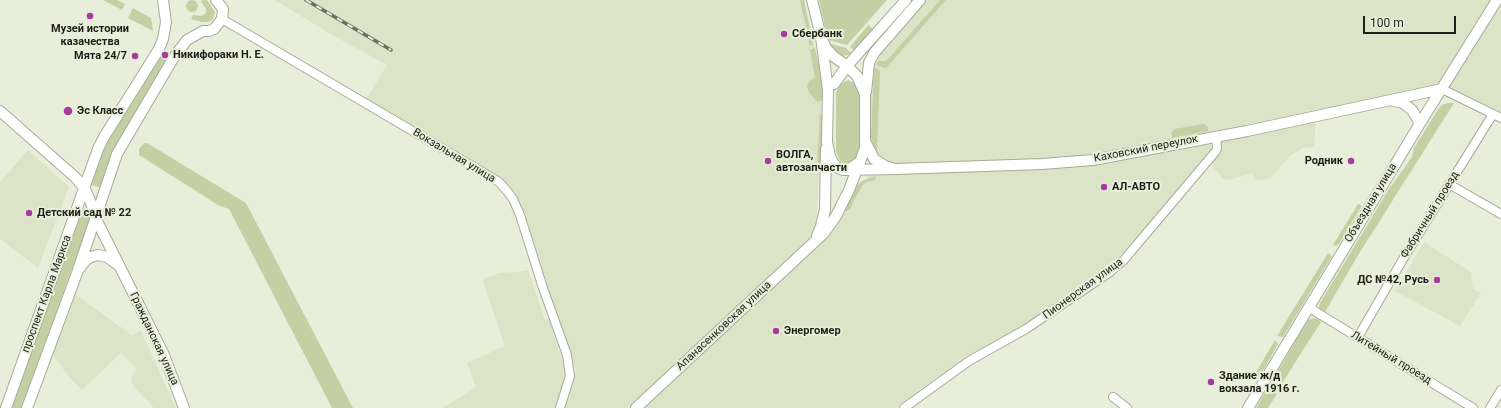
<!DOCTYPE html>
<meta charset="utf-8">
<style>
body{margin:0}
#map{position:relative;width:1501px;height:408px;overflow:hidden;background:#e9eeda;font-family:Roboto,sans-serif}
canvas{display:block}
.scale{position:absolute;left:1363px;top:16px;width:93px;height:18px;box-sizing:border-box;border:2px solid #1e2018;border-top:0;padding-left:5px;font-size:12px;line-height:14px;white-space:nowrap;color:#1e2018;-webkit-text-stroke:3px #e9eeda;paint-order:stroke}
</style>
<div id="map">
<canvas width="1501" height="408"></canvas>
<div class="scale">100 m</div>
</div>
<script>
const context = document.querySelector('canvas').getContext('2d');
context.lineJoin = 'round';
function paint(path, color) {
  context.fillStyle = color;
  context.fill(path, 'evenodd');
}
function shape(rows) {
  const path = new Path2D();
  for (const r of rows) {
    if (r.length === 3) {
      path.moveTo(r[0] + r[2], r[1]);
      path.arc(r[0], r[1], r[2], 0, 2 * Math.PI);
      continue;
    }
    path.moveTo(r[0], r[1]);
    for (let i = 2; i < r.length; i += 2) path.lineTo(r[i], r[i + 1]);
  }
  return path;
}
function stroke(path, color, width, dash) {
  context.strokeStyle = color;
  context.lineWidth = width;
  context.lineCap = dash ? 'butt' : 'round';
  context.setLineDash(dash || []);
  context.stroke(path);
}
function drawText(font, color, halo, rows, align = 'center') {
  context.font = font + ' Roboto,sans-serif';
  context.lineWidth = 4;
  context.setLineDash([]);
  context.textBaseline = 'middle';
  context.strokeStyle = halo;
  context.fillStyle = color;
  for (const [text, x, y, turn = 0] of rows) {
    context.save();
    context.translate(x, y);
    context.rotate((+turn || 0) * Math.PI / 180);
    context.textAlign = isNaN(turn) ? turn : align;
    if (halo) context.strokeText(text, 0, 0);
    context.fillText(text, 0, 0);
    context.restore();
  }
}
paint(shape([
 [275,0,804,0,824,90,816,224,810,238,641,400,627,408,564,408,576,371,518,203,513,193,365,101,387,65,332,35],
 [924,0,1493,0,1439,84,1409,92,1104,153,1035,160,896,166,876,157,870,146,868,100,872,64,875,56],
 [1501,6,1501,114,1448,88],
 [1316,120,1314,147,1303,148,1290,156,1270,179,1256,180,1252,173,1230,180,1223,179,1209,162,1218,139],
 [1208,143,1213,147,1212,152,1115,262,1022,327,979,350,956,364,918,391,897,408,644,408,816,246,858,184,871,175,877,173,1037,169],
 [28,150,69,187,38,268,0,239,0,182],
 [1424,242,1471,272,1473,289,1481,293,1460,326,1395,291],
 [528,270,545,320,549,319,567,377,556,408,443,408,476,387,467,363,505,346,482,279,500,273,518,272],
 [72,292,132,335,141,331,176,408,154,408,137,390,131,382,132,376,137,369,121,353,82,390,68,376,51,352]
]), '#dce4c8');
paint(shape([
 [103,0,117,0,125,4,122,10],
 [202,0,207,0,215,12,213,19,209,22,202,22,191,19,193,15,201,16,206,13,206,9,201,2],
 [800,0,804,0,813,45,810,46],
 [819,0,887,0,847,45,828,40],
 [940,0,946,0,886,68,876,65,878,61,885,61,889,58],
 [192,6,6],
 [133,8,151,18,153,31,128,18],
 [868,25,873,29,854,50,850,47],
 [828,43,846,48,851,53,848,55,839,56],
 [815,48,823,83,823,99,819,102,816,101,809,92,807,87,809,81,815,78,810,50],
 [159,54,169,60,101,187,98,187,92,185,90,183,102,150],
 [874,68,879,70,880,72,877,151,871,138],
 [848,80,856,84,859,92,859,152,855,160,849,163,844,163,840,161,836,152,836,92,840,84],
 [1448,103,1454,103,1357,257,1325,312,1321,311,1319,307,1320,303,1389,189,1412,157,1414,148,1439,108,1442,105],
 [820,115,823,115,820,167,817,167],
 [1204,124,1208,127,1208,131,1172,138,1171,134,1174,129],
 [144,143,147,143,246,203,353,408,332,408,229,209,218,205,139,155,139,149],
 [876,176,875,180,866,182,862,186,853,202,851,208,847,211,844,211,858,185,862,181],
 [1358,204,1361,205,1361,207,1339,244,1336,246,1333,245],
 [83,210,89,212,91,216,22,408,10,408,79,213],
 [1328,253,1332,256,1283,337,1277,336],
 [1314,318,1318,319,1321,322,1281,385,1277,382,1276,379,1277,373,1308,320],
 [1275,340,1278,344,1260,376,1256,375,1255,374],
 [1270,389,1272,390,1277,394,1268,408,1256,408,1266,391]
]), '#c4d0a3');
const minor = shape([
 [222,19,484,173,499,182,507,191,513,199,520,215,543,288,567,355,570,376,560,408],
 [1442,89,1501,118],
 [1449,184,1501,214],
 [1308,307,1473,408],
 [1358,337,1403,259,1493,114],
 [1113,397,1127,408],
 [904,408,969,361,1026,329,1110,272,1123,261,1216,151,1217,148,1216,136],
 [1490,408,1501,390]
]);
const major = shape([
 [812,0,821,37,828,90,827,142,830,157,834,164,838,168,843,170,849,169,860,162,865,148,865,94,857,76,847,66,833,56,826,48,821,37],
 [834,84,847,66,906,0],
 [866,92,869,63,874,53,920,0],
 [1394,101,1403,103,1412,110,1418,120,1419,125],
 [0,111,76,178,85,189,91,203,95,217,164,355,184,408],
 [865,141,874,159,885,166,892,168],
 [843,170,896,169,1042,164,1093,160,1247,131,1442,89],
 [817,236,821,226,825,210,826,149],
 [80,268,86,260,91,257,98,255,107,257,118,265],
 [6,408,98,149,104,137,159,49,163,39,166,22,163,0],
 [27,408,77,273,117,154,174,57,187,40,203,31,209,31,214,29,222,19,223,9,216,0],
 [636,408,824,233,836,216,849,190,859,164],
 [1248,408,1419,125,1497,0]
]);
stroke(minor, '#a6ab98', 10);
stroke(major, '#a6ab98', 12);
stroke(minor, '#fff', 8);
stroke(major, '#fff', 10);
const rail = shape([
 [306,0,391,50]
]);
stroke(rail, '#6b6f62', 3.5);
stroke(rail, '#e9eeda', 2, [6]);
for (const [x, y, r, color] of [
 [90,16,4,"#a43c9e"],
 [784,34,4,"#a43c9e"],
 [165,55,4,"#a43c9e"],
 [135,56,4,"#a43c9e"],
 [68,111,5,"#a43c9e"],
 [768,161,4,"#a43c9e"],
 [1351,161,4,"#a43c9e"],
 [1104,187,4,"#a43c9e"],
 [29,213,4,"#a43c9e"],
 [1437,280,4,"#a43c9e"],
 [776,331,4,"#a43c9e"],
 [1211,382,4,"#a43c9e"]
]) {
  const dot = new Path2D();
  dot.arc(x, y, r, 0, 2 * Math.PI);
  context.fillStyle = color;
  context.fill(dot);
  stroke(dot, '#e9eeda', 1.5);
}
drawText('bold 11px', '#1e2018', '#e9eeda', [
 ["Музей истории",90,29,"center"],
 ["казачества",90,42,"center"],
 ["Сбербанк",792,34],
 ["Никифораки Н. Е.",173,55],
 ["Мята 24/7",127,56,"right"],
 ["Эс Класс",77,111],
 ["ВОЛГА,",776,155],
 ["автозапчасти",776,168],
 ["Родник",1343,161,"right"],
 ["АЛ-АВТО",1112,187],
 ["Детский сад № 22",37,213],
 ["ДС №42, Русь",1429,280,"right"],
 ["Энергомер",784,331],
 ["Здание ж/д",1219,376],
 ["вокзала 1916 г.",1219,389]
], 'left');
drawText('11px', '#1e2018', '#e9eeda', [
 ["Каховский переулок",1146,149,-11],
 ["Вокзальная улица",454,156,31],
 ["Объездная улица",1371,203,-59],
 ["Фабричный проезд",1430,215,-58],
 ["Пионерская улица",1083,289,-36],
 ["проспект Карла Маркса",47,294,-70],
 ["Апанасенковская улица",724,326,-43],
 ["Гражданская улица",154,339,65],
 ["Литейный проезд",1391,358,31]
]);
</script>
